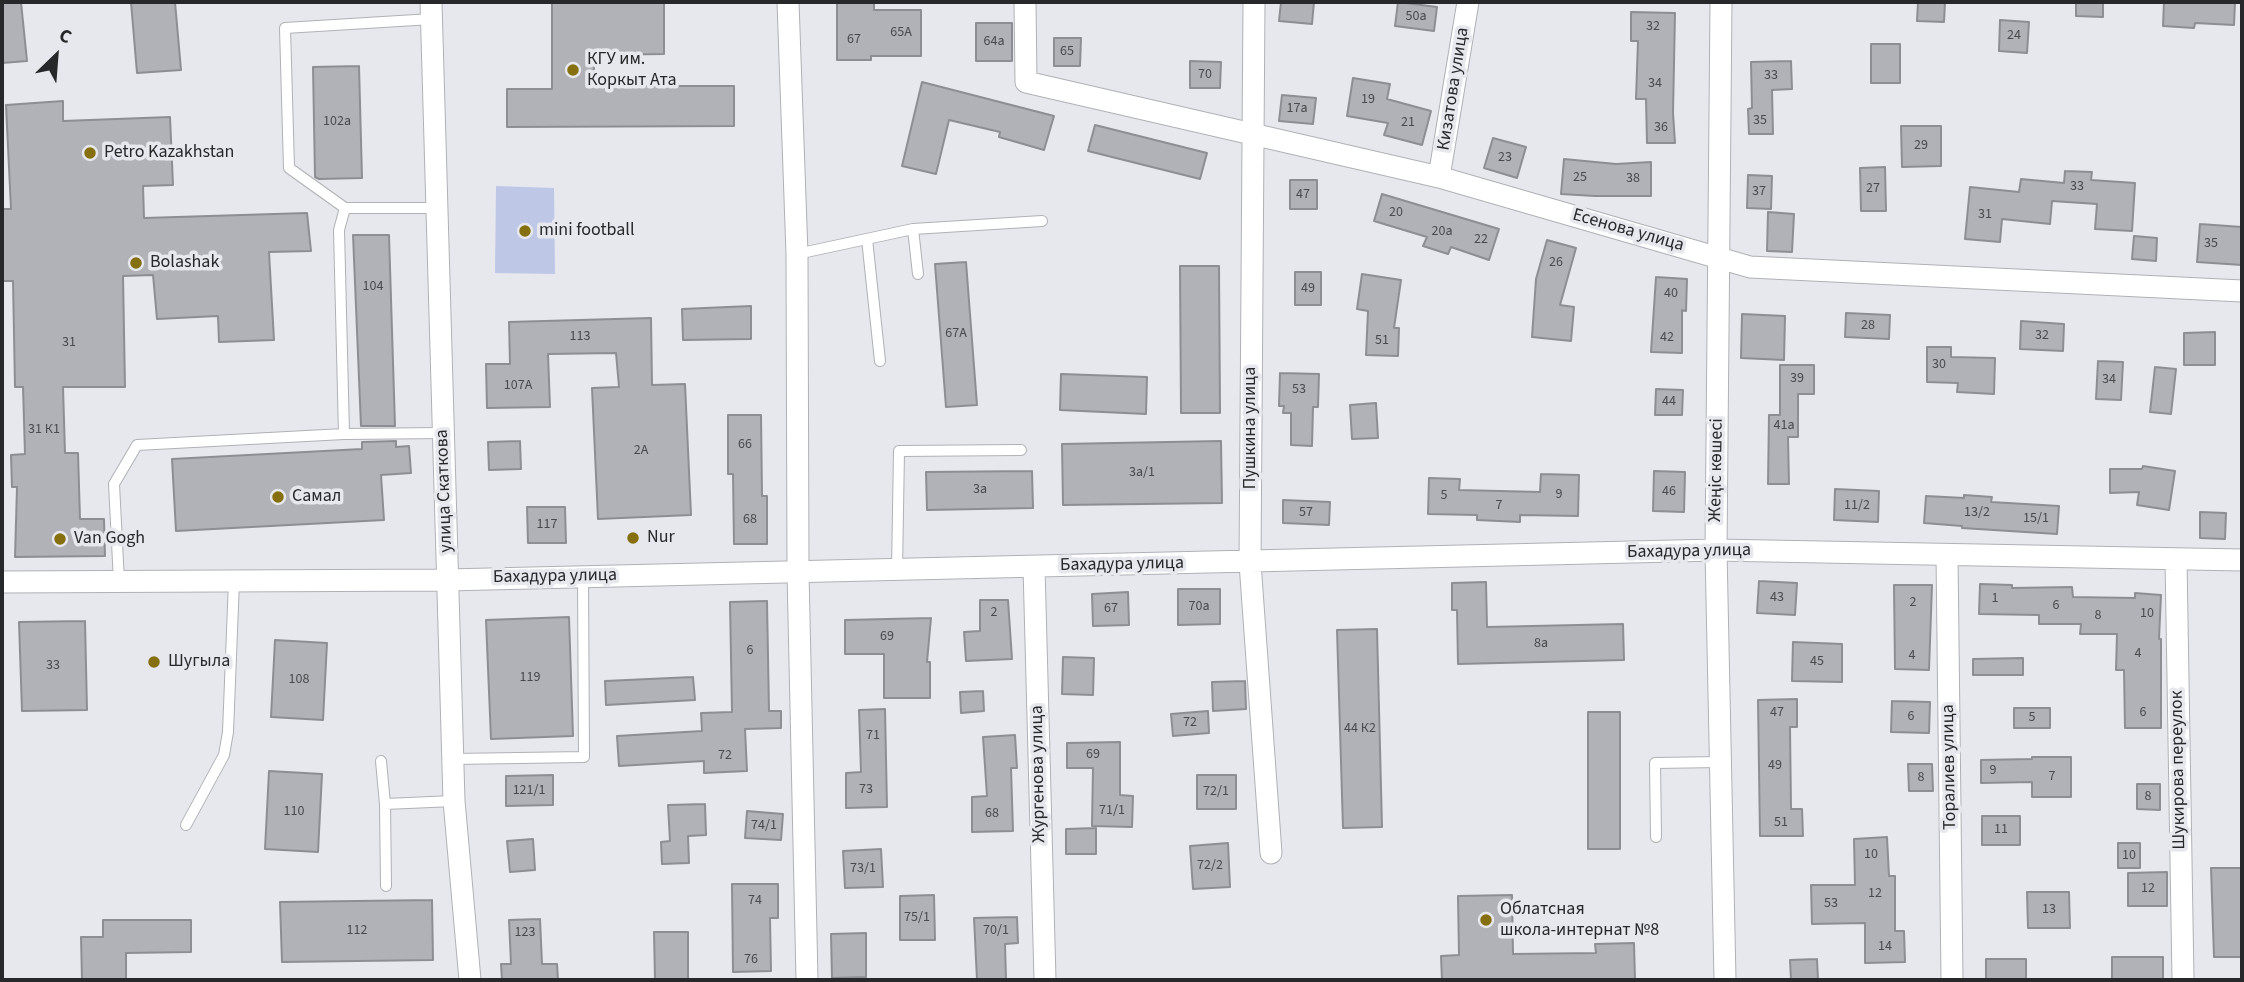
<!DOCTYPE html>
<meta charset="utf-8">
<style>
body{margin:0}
#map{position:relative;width:2244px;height:982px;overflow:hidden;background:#e7e8ee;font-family:"Source Sans 3",sans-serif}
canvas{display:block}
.frame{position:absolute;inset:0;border:4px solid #27282a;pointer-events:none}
.north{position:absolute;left:21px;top:21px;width:70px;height:70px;-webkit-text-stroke:5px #e7e8ee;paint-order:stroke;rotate:25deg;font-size:19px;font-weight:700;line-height:28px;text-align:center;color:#27282a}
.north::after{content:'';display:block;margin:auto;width:24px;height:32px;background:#27282a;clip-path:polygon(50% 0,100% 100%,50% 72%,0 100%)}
</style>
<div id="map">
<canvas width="2244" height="982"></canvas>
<div class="frame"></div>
<div class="north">С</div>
</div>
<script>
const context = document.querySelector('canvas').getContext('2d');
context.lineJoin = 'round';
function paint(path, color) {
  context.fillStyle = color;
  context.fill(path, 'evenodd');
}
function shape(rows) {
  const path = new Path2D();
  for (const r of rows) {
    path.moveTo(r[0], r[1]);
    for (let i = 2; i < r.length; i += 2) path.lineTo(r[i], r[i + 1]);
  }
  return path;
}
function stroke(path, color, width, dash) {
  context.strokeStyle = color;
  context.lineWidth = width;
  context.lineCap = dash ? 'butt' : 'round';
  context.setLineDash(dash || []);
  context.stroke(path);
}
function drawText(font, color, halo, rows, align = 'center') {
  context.font = font + ' "Source Sans 3",sans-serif';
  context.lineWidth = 7;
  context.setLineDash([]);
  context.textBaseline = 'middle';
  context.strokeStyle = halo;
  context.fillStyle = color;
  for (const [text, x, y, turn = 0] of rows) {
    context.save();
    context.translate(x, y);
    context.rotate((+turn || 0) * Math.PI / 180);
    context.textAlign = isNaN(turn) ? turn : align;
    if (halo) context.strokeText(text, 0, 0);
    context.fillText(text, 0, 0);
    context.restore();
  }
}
paint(shape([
 [496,186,554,188,555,274,495,273]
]), '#bfc7e7');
const building = shape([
 [2,2,21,2,27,61,2,63,2,2],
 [131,2,175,2,181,70,137,73,131,2],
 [552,2,664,2,664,54,594,55,594,86,734,86,734,126,507,127,507,89,552,89,552,2],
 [837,2,874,2,874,10,921,10,921,56,871,56,871,60,837,60,837,2],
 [1281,2,1314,2,1312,24,1279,21,1281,2],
 [1398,2,1437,7,1434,31,1395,26,1398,2],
 [1918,2,1945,2,1944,22,1917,21,1918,2],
 [2076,2,2103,2,2103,17,2076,16,2076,2],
 [2164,2,2235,2,2234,25,2195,23,2194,28,2163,26,2164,2],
 [1631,12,1675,13,1673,113,1675,143,1647,143,1646,99,1636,99,1638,41,1631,41,1631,12],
 [2000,20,2029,22,2027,53,1999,51,2000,20],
 [976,23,1012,23,1012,61,976,61,976,23],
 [1054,38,1081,38,1080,66,1054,66,1054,38],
 [1871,44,1900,44,1900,83,1871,83,1871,44],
 [1190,61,1221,62,1220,88,1190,88,1190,61],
 [1791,61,1792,89,1772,90,1773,134,1749,134,1748,109,1752,108,1751,62,1791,61],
 [359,66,362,178,319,179,315,177,313,67,359,66],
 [1353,78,1390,84,1387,99,1431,111,1422,145,1384,135,1388,123,1347,116,1353,78],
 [922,82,1054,116,1044,150,999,137,1000,132,949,120,936,174,902,166,922,82],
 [1282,95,1316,98,1313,124,1279,121,1282,95],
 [63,101,63,121,170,117,173,185,143,186,144,218,307,213,311,251,269,252,274,340,219,342,218,316,157,319,153,275,123,276,125,387,63,387,65,453,78,453,80,519,104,519,105,556,15,557,17,487,12,487,11,455,25,454,23,387,15,387,13,281,2,281,2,209,11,209,6,105,63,101],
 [1095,125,1207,153,1200,179,1088,151,1095,125],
 [1901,126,1941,126,1941,166,1902,167,1901,126],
 [1493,138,1526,147,1517,178,1484,168,1493,138],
 [1564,159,1616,164,1651,162,1651,196,1595,196,1561,194,1564,159],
 [1885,167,1886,211,1861,211,1860,168,1885,167],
 [2065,171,2092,172,2091,180,2135,183,2132,231,2095,229,2097,204,2052,201,2050,224,2002,219,2000,242,1965,239,1970,187,2019,192,2021,179,2064,183,2065,171],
 [1748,175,1772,176,1771,209,1747,208,1748,175],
 [1290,180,1317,180,1317,209,1290,209,1290,180],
 [1382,194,1499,229,1489,260,1451,247,1448,254,1423,246,1427,237,1374,221,1382,194],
 [1768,212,1794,214,1792,252,1767,251,1768,212],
 [2200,224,2242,227,2242,265,2197,262,2200,224],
 [353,235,389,235,395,426,361,426,353,235],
 [2134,236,2157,238,2156,261,2132,259,2134,236],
 [1547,240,1576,248,1560,305,1574,307,1571,341,1532,337,1536,279,1547,240],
 [966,262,977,405,946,407,935,264,966,262],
 [1180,266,1219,266,1220,413,1181,413,1180,266],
 [1295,272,1321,272,1321,305,1295,305,1295,272],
 [1362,274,1401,280,1394,328,1399,328,1398,356,1366,355,1368,311,1357,309,1362,274],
 [1656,277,1687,279,1686,311,1682,310,1682,353,1651,352,1656,277],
 [751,306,751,339,683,340,682,309,751,306],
 [1846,313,1890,315,1889,339,1845,337,1846,313],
 [1742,314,1785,316,1784,360,1741,358,1742,314],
 [651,318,652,385,685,384,691,515,598,519,592,388,619,387,616,353,548,354,550,407,487,408,486,364,510,364,509,322,651,318],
 [2021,321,2064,324,2063,351,2020,349,2021,321],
 [2215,332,2215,365,2184,365,2184,333,2215,332],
 [1927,347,1951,347,1951,357,1995,358,1994,394,1957,392,1958,383,1927,382,1927,347],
 [2098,361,2123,362,2121,400,2096,399,2098,361],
 [1780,365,1814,365,1814,394,1798,394,1798,437,1788,437,1789,484,1768,484,1769,415,1780,415,1780,365],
 [2155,367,2176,369,2171,414,2150,412,2155,367],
 [1280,373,1319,374,1318,407,1313,407,1312,446,1291,445,1291,413,1283,413,1284,406,1279,406,1280,373],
 [1061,374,1147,377,1146,414,1060,410,1061,374],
 [1656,389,1683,390,1682,415,1655,415,1656,389],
 [1376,403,1378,438,1352,439,1350,405,1376,403],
 [728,415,761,415,762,496,767,496,767,544,734,544,733,474,728,474,728,415],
 [396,441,396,447,409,446,411,473,381,475,384,520,176,531,172,459,362,449,362,442,396,441],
 [520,441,521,469,489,470,488,442,520,441],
 [1221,441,1222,503,1063,505,1062,444,1221,441],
 [2143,466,2175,471,2169,510,2137,505,2139,492,2110,493,2110,469,2142,469,2143,466],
 [1032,471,1033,508,927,510,926,472,1032,471],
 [1654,471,1685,472,1684,512,1653,511,1654,471],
 [1541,474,1579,475,1578,516,1520,515,1520,522,1477,520,1477,515,1428,514,1429,478,1460,479,1459,490,1540,492,1541,474],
 [1835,489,1879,491,1878,522,1834,520,1835,489],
 [1964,495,1992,497,1991,502,2059,506,2057,534,1962,528,1962,526,1924,523,1926,496,1964,498,1964,495],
 [1283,500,1330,502,1329,525,1283,523,1283,500],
 [527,507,565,507,566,543,528,543,527,507],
 [2200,512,2226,513,2225,539,2200,538,2200,512],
 [1759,581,1797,583,1795,615,1757,613,1759,581],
 [1486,582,1487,627,1623,624,1624,660,1458,664,1457,610,1452,610,1452,583,1486,582],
 [1980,584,2012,585,2012,588,2072,587,2073,597,2135,598,2135,593,2161,595,2159,639,2161,639,2161,728,2125,728,2124,670,2116,670,2117,634,2080,634,2081,624,2039,624,2039,615,1979,614,1980,584],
 [1894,585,1932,585,1929,670,1895,669,1894,585],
 [1178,589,1220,589,1220,624,1178,625,1178,589],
 [1128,592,1129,625,1093,626,1092,594,1128,592],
 [980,600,1008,600,1012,659,966,661,964,632,980,631,980,600],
 [767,601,769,711,781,711,781,728,745,729,747,771,704,773,704,761,619,766,617,736,702,731,701,713,732,712,730,602,767,601],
 [569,617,573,736,491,739,486,620,569,617],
 [931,618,927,662,930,662,930,698,884,698,884,654,845,654,845,620,931,618],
 [85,621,87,710,22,711,19,622,85,621],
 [1377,629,1382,827,1343,828,1337,630,1377,629],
 [275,640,327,643,323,720,271,717,275,640],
 [1793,642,1842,644,1842,682,1792,681,1793,642],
 [1063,657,1094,658,1093,695,1062,694,1063,657],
 [2023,658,2023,675,1973,675,1973,659,2023,658],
 [693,677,695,700,606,705,605,681,693,677],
 [1245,681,1246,709,1213,711,1212,682,1245,681],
 [983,691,984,711,961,713,960,692,983,691],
 [1797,699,1797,727,1790,727,1791,809,1802,809,1803,836,1760,836,1758,700,1797,699],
 [1892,701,1930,702,1929,733,1891,732,1892,701],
 [2014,708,2050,708,2050,728,2014,728,2014,708],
 [885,709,887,807,846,808,846,773,861,772,859,710,885,709],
 [1208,711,1209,733,1173,736,1171,714,1208,711],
 [1588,712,1620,712,1620,849,1588,849,1588,712],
 [1015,735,1017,768,1011,768,1013,831,972,832,972,797,987,796,983,737,1015,735],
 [1120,742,1120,795,1133,796,1132,827,1092,826,1093,768,1067,768,1067,743,1120,742],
 [2032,757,2071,757,2071,797,2032,797,2032,782,1981,783,1981,760,2032,759,2032,757],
 [1908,764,1932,764,1933,791,1909,791,1908,764],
 [269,771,322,774,318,852,265,849,269,771],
 [553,775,553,805,506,806,506,776,553,775],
 [1197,775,1236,775,1236,809,1197,809,1197,775],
 [2137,784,2160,784,2160,810,2137,809,2137,784],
 [705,804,706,835,688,836,689,863,662,864,661,842,670,841,668,805,705,804],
 [747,811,783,814,781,840,745,838,747,811],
 [1982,816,2020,816,2020,845,1982,845,1982,816],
 [1096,828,1096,854,1066,854,1066,829,1096,828],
 [1887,837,1889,876,1895,876,1895,931,1904,931,1905,962,1865,963,1865,923,1812,924,1811,885,1855,885,1854,839,1887,837],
 [533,839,535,870,510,872,507,841,533,839],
 [1228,843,1230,887,1193,889,1190,846,1228,843],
 [2118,843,2140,843,2140,868,2118,868,2118,843],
 [881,849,883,887,845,888,843,851,881,849],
 [2211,868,2242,868,2242,957,2214,957,2211,868],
 [2167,872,2167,906,2128,906,2128,873,2167,872],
 [732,884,778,884,778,918,770,918,771,971,733,972,732,884],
 [2027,892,2069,892,2070,928,2028,928,2027,892],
 [934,895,935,940,900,940,900,896,934,895],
 [1512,895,1513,954,1596,953,1595,944,1634,943,1635,980,1442,980,1441,956,1459,955,1458,896,1512,895],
 [432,900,433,960,282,962,280,902,432,900],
 [1017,917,1018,943,1005,944,1006,980,977,980,974,918,1017,917],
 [540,919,542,964,557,964,558,980,502,980,501,964,511,964,509,920,540,919],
 [103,920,191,920,191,952,126,953,126,980,82,980,81,937,103,937,103,920],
 [654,932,688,932,688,980,655,980,654,932],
 [866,933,866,977,832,978,831,934,866,933],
 [2112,957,2163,957,2163,980,2112,980,2112,957],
 [1817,959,1818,980,1791,980,1790,960,1817,959],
 [1986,959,2026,959,2026,980,1986,980,1986,959]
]);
paint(building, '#b0b2b7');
stroke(building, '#8d8e93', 2);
const service = shape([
 [432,19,285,28,289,168,345,208,437,208],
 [345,208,339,230,344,434,443,433],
 [913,229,918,274],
 [867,239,880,361],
 [797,254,913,229,1042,221],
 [897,570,899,451,1021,450],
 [119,582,114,484,137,445,344,434],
 [453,759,584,757,583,577],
 [381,761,385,804],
 [186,825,224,755,228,732,234,581],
 [1656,837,1655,763,1721,762],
 [386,886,385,804,454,801]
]);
const minor = shape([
 [431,2,454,801,470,980],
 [788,2,797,254,798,572,807,980],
 [1025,2,1026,82,1439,177,1750,267,2242,291],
 [1254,2,1250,563,1271,853],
 [1721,2,1716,550,1725,980],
 [1439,177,1468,2],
 [1947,555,1952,980],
 [2176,559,2183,980],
 [1034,567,1045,980],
 [2,582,447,580,1716,550,2242,560]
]);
stroke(service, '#b0b1b6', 12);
stroke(minor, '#b0b1b6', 23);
stroke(service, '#fff', 10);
stroke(minor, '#fff', 21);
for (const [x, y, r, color] of [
 [573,70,7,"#856f0e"],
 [90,153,7,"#856f0e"],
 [525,231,7,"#856f0e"],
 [136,263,7,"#856f0e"],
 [278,497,7,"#856f0e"],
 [633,538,7,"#856f0e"],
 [60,539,7,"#856f0e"],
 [154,662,7,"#856f0e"],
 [1486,920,7,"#856f0e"]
]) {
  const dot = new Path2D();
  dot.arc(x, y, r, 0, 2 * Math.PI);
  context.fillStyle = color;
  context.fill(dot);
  stroke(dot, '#e7e8ee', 2.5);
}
drawText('14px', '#494a4d', null, [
 ["50а",1416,17],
 ["32",1653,27],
 ["65А",901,33],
 ["24",2014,36],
 ["67",854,40],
 ["64а",994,42],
 ["65",1067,52],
 ["70",1205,75],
 ["33",1771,76],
 ["34",1655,84],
 ["19",1368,100],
 ["17а",1297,109],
 ["35",1760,121],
 ["102а",337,122],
 ["21",1408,123],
 ["36",1661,128],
 ["29",1921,146],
 ["23",1505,158],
 ["25",1580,178],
 ["38",1633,179],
 ["33",2077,187],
 ["27",1873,189],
 ["37",1759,192],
 ["47",1303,195],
 ["20",1396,213],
 ["31",1985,215],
 ["20а",1442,232],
 ["22",1481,240],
 ["35",2211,244],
 ["26",1556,263],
 ["104",373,287],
 ["49",1308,289],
 ["40",1671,294],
 ["28",1868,326],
 ["67А",956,334],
 ["32",2042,336],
 ["113",580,337],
 ["42",1667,338],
 ["51",1382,341],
 ["31",69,343],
 ["30",1939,365],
 ["39",1797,379],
 ["34",2109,380],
 ["107А",518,386],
 ["53",1299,390],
 ["44",1669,402],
 ["41а",1784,426],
 ["31 К1",44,430],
 ["66",745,445],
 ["2А",641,451],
 ["3а/1",1142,473],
 ["3а",980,490],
 ["46",1669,492],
 ["9",1559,495],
 ["5",1444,496],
 ["7",1499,506],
 ["11/2",1857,506],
 ["57",1306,513],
 ["13/2",1977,513],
 ["15/1",2036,519],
 ["68",750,520],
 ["117",547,525],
 ["43",1777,598],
 ["1",1995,599],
 ["2",1913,603],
 ["6",2056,606],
 ["70а",1199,607],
 ["67",1111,609],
 ["2",994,613],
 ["10",2147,614],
 ["8",2098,616],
 ["69",887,637],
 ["8а",1541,644],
 ["6",750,651],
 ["4",2138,654],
 ["4",1912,656],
 ["45",1817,662],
 ["33",53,666],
 ["119",530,678],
 ["108",299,680],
 ["47",1777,713],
 ["6",2143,713],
 ["6",1911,717],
 ["5",2032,718],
 ["72",1190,723],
 ["44 К2",1360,729],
 ["71",873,736],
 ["69",1093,755],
 ["72",725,756],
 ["49",1775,766],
 ["9",1993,771],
 ["7",2052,777],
 ["8",1921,778],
 ["73",866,790],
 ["121/1",529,791],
 ["72/1",1216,792],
 ["8",2148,797],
 ["71/1",1112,811],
 ["110",294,812],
 ["68",992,814],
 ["51",1781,823],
 ["74/1",764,826],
 ["11",2001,830],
 ["10",1871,855],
 ["10",2129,856],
 ["72/2",1210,866],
 ["73/1",863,869],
 ["12",2148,889],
 ["12",1875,894],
 ["74",755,901],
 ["53",1831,904],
 ["13",2049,910],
 ["75/1",917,918],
 ["112",357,931],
 ["70/1",996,931],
 ["123",525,933],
 ["14",1885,947],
 ["76",751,960]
]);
drawText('18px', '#27282a', '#e7e8ee', [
 ["КГУ им.",587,60],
 ["Коркыт Ата",587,81],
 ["Petro Kazakhstan",104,153],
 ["mini football",539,231],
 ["Bolashak",150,263],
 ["Самал",292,497],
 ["Nur",647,538],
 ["Van Gogh",74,539],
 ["Шугыла",168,662],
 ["Облатсная",1500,910],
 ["школа-интернат №8",1500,931]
], 'left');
drawText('18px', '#27282a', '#e7e8ee', [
 ["Кизатова улица",1454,89,-81],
 ["Есенова улица",1628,231,16],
 ["Пушкина улица",1251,428,-90],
 ["Жеңіс көшесі",1717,470,-89],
 ["улица Скаткова",445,491,-92],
 ["Бахадура улица",1689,552,-1],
 ["Бахадура улица",1122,565,-1],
 ["Бахадура улица",555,577,-1],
 ["Торалиев улица",1950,767,-91],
 ["Шукирова переулок",2179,770,-91],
 ["Жургенова улица",1039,774,-91]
]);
</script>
